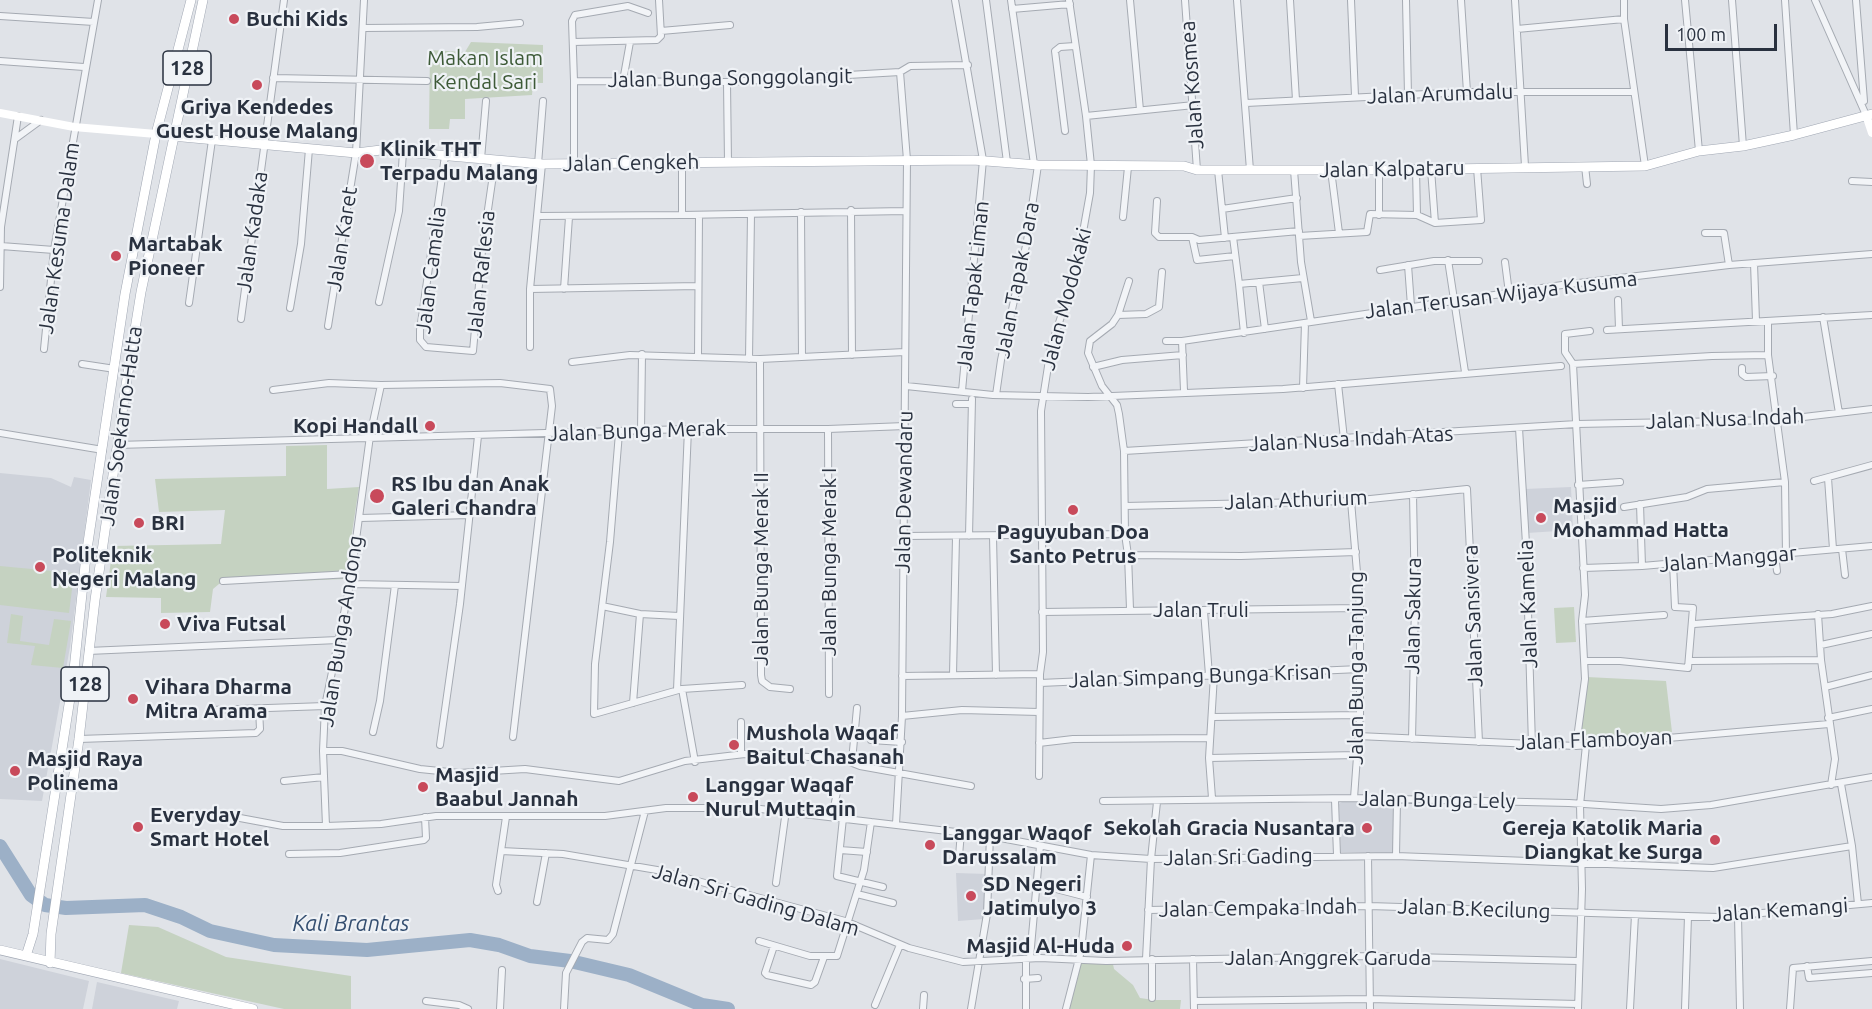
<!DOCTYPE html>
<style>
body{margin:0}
#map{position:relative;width:1872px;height:1009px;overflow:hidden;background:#e0e3e8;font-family:Ubuntu,sans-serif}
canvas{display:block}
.scale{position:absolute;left:1665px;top:24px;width:112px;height:27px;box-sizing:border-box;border:3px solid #29313f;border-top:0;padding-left:8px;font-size:18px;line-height:21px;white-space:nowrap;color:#29313f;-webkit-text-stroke:4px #eff2f6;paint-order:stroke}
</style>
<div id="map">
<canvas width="1872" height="1009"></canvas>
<div class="scale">100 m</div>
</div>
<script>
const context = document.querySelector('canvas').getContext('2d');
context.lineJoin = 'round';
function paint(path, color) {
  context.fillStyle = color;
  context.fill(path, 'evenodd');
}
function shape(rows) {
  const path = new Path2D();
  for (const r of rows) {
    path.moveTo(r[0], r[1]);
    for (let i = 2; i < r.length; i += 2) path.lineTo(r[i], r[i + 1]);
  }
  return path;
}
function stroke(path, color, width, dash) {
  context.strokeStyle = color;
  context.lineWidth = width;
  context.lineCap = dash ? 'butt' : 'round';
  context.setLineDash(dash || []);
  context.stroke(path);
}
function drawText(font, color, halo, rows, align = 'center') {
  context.font = font + ' Ubuntu,sans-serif';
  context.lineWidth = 4.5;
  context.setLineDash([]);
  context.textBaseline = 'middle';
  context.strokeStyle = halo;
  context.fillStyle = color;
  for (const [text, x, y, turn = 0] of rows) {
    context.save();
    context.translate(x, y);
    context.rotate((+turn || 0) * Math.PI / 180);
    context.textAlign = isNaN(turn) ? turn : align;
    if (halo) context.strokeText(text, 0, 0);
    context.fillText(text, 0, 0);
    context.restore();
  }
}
paint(shape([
 [0,473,51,478,71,487,74,477,91,480,70,647,42,801,0,799],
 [1571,487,1573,530,1527,533,1525,489],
 [1343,801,1393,804,1394,853,1341,852,1339,804],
 [956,873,987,874,984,919,958,921],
 [0,959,89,981,83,1009,0,1009],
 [97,982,179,1001,177,1009,92,1009]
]), '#ced2da');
paint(shape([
 [471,42,543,45,543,83,533,83,532,95,465,99,465,119,450,119,449,129,429,129,430,50,465,52],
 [327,445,327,489,359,487,345,579,219,584,213,589,210,612,161,613,161,598,106,597,113,546,221,544,225,510,159,512,155,479,286,476,286,446],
 [0,566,74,573,69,613,0,605],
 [1574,607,1576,642,1556,643,1554,608],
 [11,614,23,616,20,641,49,645,54,619,71,621,63,668,31,665,35,646,7,643],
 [1587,677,1666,681,1672,732,1580,741],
 [129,925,158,927,226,957,351,976,351,1009,284,1009,121,973],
 [1080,963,1113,964,1114,969,1133,985,1140,998,1154,1000,1181,1000,1180,1009,1068,1009]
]), '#c5d2c1');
stroke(shape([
 [0,846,31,895,45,905,66,908,145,905,181,917,210,931,274,945,367,950,470,940,499,945,530,956,570,961,629,975,702,1005,728,1009]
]), '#9cb0c7', 14);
const street = shape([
 [955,0,983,160,962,391],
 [986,0,1007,162],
 [1011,0,1034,164],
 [1130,0,1140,110],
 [1185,0,1197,170],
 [1237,0,1250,170],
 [1290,0,1296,100],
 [1351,0,1355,96],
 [1406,0,1408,95],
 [1461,0,1467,92],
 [1515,0,1525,166],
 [1624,0,1624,19,1645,166],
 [1685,0,1699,151],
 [1732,0,1743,146],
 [1785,0,1794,135],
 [1815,0,1866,115],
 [1856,0,1864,101],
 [1012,9,1070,4],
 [0,16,94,22],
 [364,28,477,27,520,23],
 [1517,29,1624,19],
 [661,31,730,25],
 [573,42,657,40,661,36,659,0],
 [0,61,84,67],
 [273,78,427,81],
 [574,81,572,21,575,15,628,6,648,13],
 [623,81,630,42],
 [727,82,728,163],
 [1246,103,1467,92,1634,92],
 [1086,116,1194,105],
 [1065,131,1055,51,1060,47,1075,46],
 [15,139,41,120],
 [445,156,420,330,420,340,426,347,473,351,482,251,495,161],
 [481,159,486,101],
 [682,162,682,215,905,211],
 [538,164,543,101],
 [574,165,574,81,727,82,900,72,910,66,968,65],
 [1585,166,1587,184],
 [1416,169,1417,215],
 [1431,169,1435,223],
 [1218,170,1225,238],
 [1294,170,1301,262,1311,321],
 [1331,170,1339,233],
 [1379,170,1379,215],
 [1852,181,1872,182],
 [1157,201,1155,233,1159,237,1192,237,1199,240,1299,231],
 [1222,209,1297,198],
 [851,210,852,355],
 [801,212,802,357],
 [538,216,682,215],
 [1123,217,1128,167],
 [1705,233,1724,233,1729,265],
 [1299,236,1367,232,1370,214,1417,215,1435,223,1481,220,1477,168],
 [1192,237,1197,260,1235,256],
 [1233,237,1239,284,1303,278],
 [1,246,54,250],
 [1448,260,1465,372],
 [1505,262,1509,293],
 [1754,263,1756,321],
 [1408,265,1411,306],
 [1380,270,1434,261,1479,261],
 [1129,281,1118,315,1112,324,1090,341,1088,353,1102,386,1117,405,1119,414,1124,451,1125,534,1128,555,1130,609],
 [1259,282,1265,329],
 [1239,284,1244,333],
 [0,287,1,227,18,116],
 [530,289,698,286],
 [564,289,569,217],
 [1618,300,1619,329],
 [379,302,399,211,403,152],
 [189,303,212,140],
 [290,308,301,244,309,149],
 [1118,315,1146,314,1159,307,1162,272],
 [1823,317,1839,413],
 [241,319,284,0],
 [1768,321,1768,355],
 [328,326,356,153,364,0],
 [1607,330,1872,315],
 [1166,341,1182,341],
 [530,347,530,289,542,164],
 [44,349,54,250,98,0],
 [698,357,699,215],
 [749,359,751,214],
 [760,359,761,675,762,681,770,687,790,689],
 [572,362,630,355,760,359,905,352],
 [82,364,115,369],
 [1573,364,1712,356,1768,355,1785,482,1786,555],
 [1093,367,1122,360,1183,355],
 [1742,368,1742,374,1746,377,1773,376],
 [1338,384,1344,439],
 [906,386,993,395,1088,397,1283,389,1561,366],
 [1303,388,1305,323],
 [273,390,329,383,381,385,500,383,550,389,552,406,513,737],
 [1184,391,1182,341,1562,285,1729,265,1872,254],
 [996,395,1001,360,1027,241,1038,165],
 [956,404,971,404],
 [1519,428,1526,544,1532,745],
 [828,429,829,694],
 [641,431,642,354],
 [0,433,103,450],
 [619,433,610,542,595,664,594,714,682,689,742,685],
 [117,445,688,429,828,429,905,426],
 [1124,451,1577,424,1778,420,1872,409],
 [1828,478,1833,549],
 [1814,481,1872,465],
 [1578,485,1620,482],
 [1351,501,1360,608,1360,715,1354,798],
 [1640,504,1642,566],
 [1125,506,1351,501,1467,489,1479,742],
 [1624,507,1687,497,1707,489,1785,482],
 [360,518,470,515],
 [904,536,1125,534],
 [969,536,972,399],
 [993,536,996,675],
 [1842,549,1845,575],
 [1128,555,1241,556,1356,552],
 [1775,555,1777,571],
 [1583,568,1642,566,1872,546],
 [223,581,351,574],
 [350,584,462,586],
 [602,606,640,614,679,616],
 [1204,611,1209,675],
 [1042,612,1360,608],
 [1818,614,1821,660,1835,759,1831,785],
 [1582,621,1664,615],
 [1694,624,1832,614,1872,606],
 [1821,645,1872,634],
 [88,651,338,640],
 [1584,661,1620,661,1688,668,1693,608,1675,607,1673,563],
 [1690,661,1821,660],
 [953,675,956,537],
 [902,676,1040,674],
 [1040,683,1360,669],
 [1825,687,1872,675],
 [682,689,695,762],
 [677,690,688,429],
 [633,703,640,614],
 [211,710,325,706],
 [902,716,962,710,1039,712],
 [1213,717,1360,715],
 [1828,718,1872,709],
 [741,722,741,754],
 [373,732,380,701,395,585],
 [1358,736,1576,746,1829,724],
 [79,739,256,733,260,729,259,709],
 [1412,739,1415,604,1413,494],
 [871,740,902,742],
 [1039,743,1073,739,1210,738],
 [440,745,460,604,478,436],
 [1576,746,1585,679,1582,621,1585,595,1573,364,1565,352,1565,334,1590,331],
 [323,751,342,751,420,769,459,773,525,769,619,781,685,761,745,754,775,755,842,759,860,766,971,786],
 [1209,758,1357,755],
 [852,761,857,708],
 [1039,776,1040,674,1043,652,1041,411,1051,347,1076,271,1090,193,1091,165,1086,116,1069,0],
 [284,781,324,777],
 [1841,784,1852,846,1858,904],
 [1212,798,1209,758,1214,675],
 [1335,800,1337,855],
 [1103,801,1354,798,1569,803,1661,809,1711,805,1872,777],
 [832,817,838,787],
 [240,818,283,826,326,826,381,824,436,816,605,816,666,808,752,808,990,836,1091,855,1151,859,1396,856,1713,868,1852,846],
 [843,818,837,876,883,887],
 [896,824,902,716,907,160,900,72],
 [326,826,323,751,325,706,350,584,370,436,381,385],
 [840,850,867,852],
 [501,851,563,854,657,870,845,921,909,948,963,962,1040,958,1106,961,1370,956,1578,961],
 [289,854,340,853,424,840,426,838,425,817],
 [959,856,961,832],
 [1368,856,1370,1009],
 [1396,856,1397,800],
 [776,883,786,810],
 [1056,889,1087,897],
 [498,891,496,885,506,817],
 [857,894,893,903],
 [537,902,546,853],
 [1148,910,1369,906,1718,917,1872,903],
 [1738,916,1740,1009],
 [759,941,810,956,837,956,864,870,871,822],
 [774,946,765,973,767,975,811,985,815,982,824,957],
 [1030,958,1040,846],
 [1026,959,1026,1009],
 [1146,959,1151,859,1157,802],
 [1193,959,1194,1009],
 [1807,966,1809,978,1872,973],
 [1024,979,1038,978],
 [1152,998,1152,959],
 [426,1001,459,1005,468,1009],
 [1194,1001,1369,999,1578,1004],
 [875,1005,900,945],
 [500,1009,502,970],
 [564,1009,566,973,582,942,587,938,608,940,613,934,645,811],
 [923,1009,924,995],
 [971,1009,987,914,990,836],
 [1066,1009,1081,951,1091,855],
 [1578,1009,1582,889,1580,805,1586,745],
 [1630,1009,1635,915],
 [1685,1009,1688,916],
 [1790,1009,1793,968,1872,961]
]);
const primary = shape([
 [172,136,356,153,381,150,542,164,973,160,1038,165,1184,166,1197,170,1379,170,1645,166,1699,151,1743,146,1794,135,1872,114],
 [0,950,253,1009],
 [26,956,33,934,73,679,86,556,125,294,156,134,191,0],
 [50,963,51,934,79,739,95,600,126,385,141,292,203,0]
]);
stroke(street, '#a5aab2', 8);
stroke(primary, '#a0a7b3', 10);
stroke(street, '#f2f4f7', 6);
stroke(shape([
 [0,113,74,127,156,134],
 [1866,115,1872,133]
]), '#fff', 8);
stroke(primary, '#fff', 9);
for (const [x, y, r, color] of [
 [234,19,6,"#c84a5b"],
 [257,85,6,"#c84a5b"],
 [367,161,8,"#c84a5b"],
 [116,256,6,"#c84a5b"],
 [430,426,6,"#c84a5b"],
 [377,496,8,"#c84a5b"],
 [1073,510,6,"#c84a5b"],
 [1541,518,6,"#c84a5b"],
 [139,523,6,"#c84a5b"],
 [40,567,6,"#c84a5b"],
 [165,624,6,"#c84a5b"],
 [133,699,6,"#c84a5b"],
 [734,745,6,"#c84a5b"],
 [15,771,6,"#c84a5b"],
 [423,787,6,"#c84a5b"],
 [693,797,6,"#c84a5b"],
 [138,827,6,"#c84a5b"],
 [1367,828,6,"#c84a5b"],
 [1715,840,6,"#c84a5b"],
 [930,845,6,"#c84a5b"],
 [971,896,6,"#c84a5b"],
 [1127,946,6,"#c84a5b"]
]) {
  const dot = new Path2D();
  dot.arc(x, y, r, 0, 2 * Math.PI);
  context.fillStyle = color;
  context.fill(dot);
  stroke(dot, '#eff2f6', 2);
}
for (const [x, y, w] of [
 [187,68,48],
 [85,684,48]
]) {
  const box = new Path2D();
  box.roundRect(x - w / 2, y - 17, w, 34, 4.5);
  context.fillStyle = '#eff2f6';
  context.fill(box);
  stroke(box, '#29313f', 1.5);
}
drawText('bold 20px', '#29313f', null, [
 ["128",187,68],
 ["128",85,684]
]);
drawText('bold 21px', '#29313f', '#eff2f6', [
 ["Buchi Kids",246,19],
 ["Griya Kendedes",257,107,"center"],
 ["Guest House Malang",257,131,"center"],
 ["Klinik THT",380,149],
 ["Terpadu Malang",380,173],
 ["Martabak",128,244],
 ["Pioneer",128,268],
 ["Kopi Handall",418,426,"right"],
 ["RS Ibu dan Anak",391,484],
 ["Galeri Chandra",391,508],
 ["Masjid",1553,506],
 ["Mohammad Hatta",1553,530],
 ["BRI",151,523],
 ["Paguyuban Doa",1073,532,"center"],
 ["Santo Petrus",1073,556,"center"],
 ["Politeknik",52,555],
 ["Negeri Malang",52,579],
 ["Viva Futsal",177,624],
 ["Vihara Dharma",145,687],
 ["Mitra Arama",145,711],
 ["Mushola Waqaf",746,733],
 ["Baitul Chasanah",746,757],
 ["Masjid Raya",27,759],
 ["Polinema",27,783],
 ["Masjid",435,775],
 ["Baabul Jannah",435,799],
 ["Langgar Waqaf",705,785],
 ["Nurul Muttaqin",705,809],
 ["Everyday",150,815],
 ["Smart Hotel",150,839],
 ["Sekolah Gracia Nusantara",1355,828,"right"],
 ["Gereja Katolik Maria",1703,828,"right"],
 ["Diangkat ke Surga",1703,852,"right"],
 ["Langgar Waqof",942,833],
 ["Darussalam",942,857],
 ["SD Negeri",983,884],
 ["Jatimulyo 3",983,908],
 ["Masjid Al-Huda",1115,946,"right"]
], 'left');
drawText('21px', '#3d5a37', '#eff2f6', [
 ["Makan Islam",485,58],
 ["Kendal Sari",485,82]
]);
drawText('21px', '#29313f', '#eff2f6', [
 ["Jalan Bunga Songgolangit",730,78,-1],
 ["Jalan Kosmea",1192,85,-94],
 ["Jalan Arumdalu",1440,94,-2],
 ["Jalan Cengkeh",631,163,-1],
 ["Jalan Kalpataru",1392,169,-1],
 ["Jalan Kadaka",252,232,-82],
 ["Jalan Kesuma Dalam",59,238,-82],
 ["Jalan Karet",342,239,-81],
 ["Jalan Camalia",431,270,-83],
 ["Jalan Raflesia",481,274,-84],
 ["Jalan Tapak Dara",1017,280,-79],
 ["Jalan Tapak Liman",973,286,-84],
 ["Jalan Terusan Wijaya Kusuma",1501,295,-7],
 ["Jalan Modokaki",1066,299,-75],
 ["Jalan Nusa Indah",1725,419,-2],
 ["Jalan Soekarno-Hatta",121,426,-82],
 ["Jalan Bunga Merak",637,431,-2],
 ["Jalan Nusa Indah Atas",1351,439,-3],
 ["Jalan Dewandaru",904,492,-89],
 ["Jalan Athurium",1296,500,-2],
 ["Jalan Manggar",1728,559,-5],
 ["Jalan Bunga Merak I",829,562,-90],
 ["Jalan Bunga Merak II",761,569,-90],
 ["Jalan Kamelia",1528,604,-92],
 ["Jalan Truli",1201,610],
 ["Jalan Sakura",1413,616,-89],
 ["Jalan Sansivera",1473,616,-92],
 ["Jalan Bunga Andong",341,631,-81],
 ["Jalan Bunga Tanjung",1356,668,-90],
 ["Jalan Simpang Bunga Krisan",1200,676,-2],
 ["Jalan Flamboyan",1594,740,-2],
 ["Jalan Bunga Lely",1437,800,1],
 ["Jalan Sri Gading",1238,857,-1],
 ["Jalan Sri Gading Dalam",756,900,16],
 ["Jalan Cempaka Indah",1258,908,-1],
 ["Jalan B.Kecilung",1474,909,2],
 ["Jalan Kemangi",1780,910,-4],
 ["Jalan Anggrek Garuda",1328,958]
]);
drawText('italic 22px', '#354f71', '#eff2f6', [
 ["Kali Brantas",351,924]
]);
</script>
